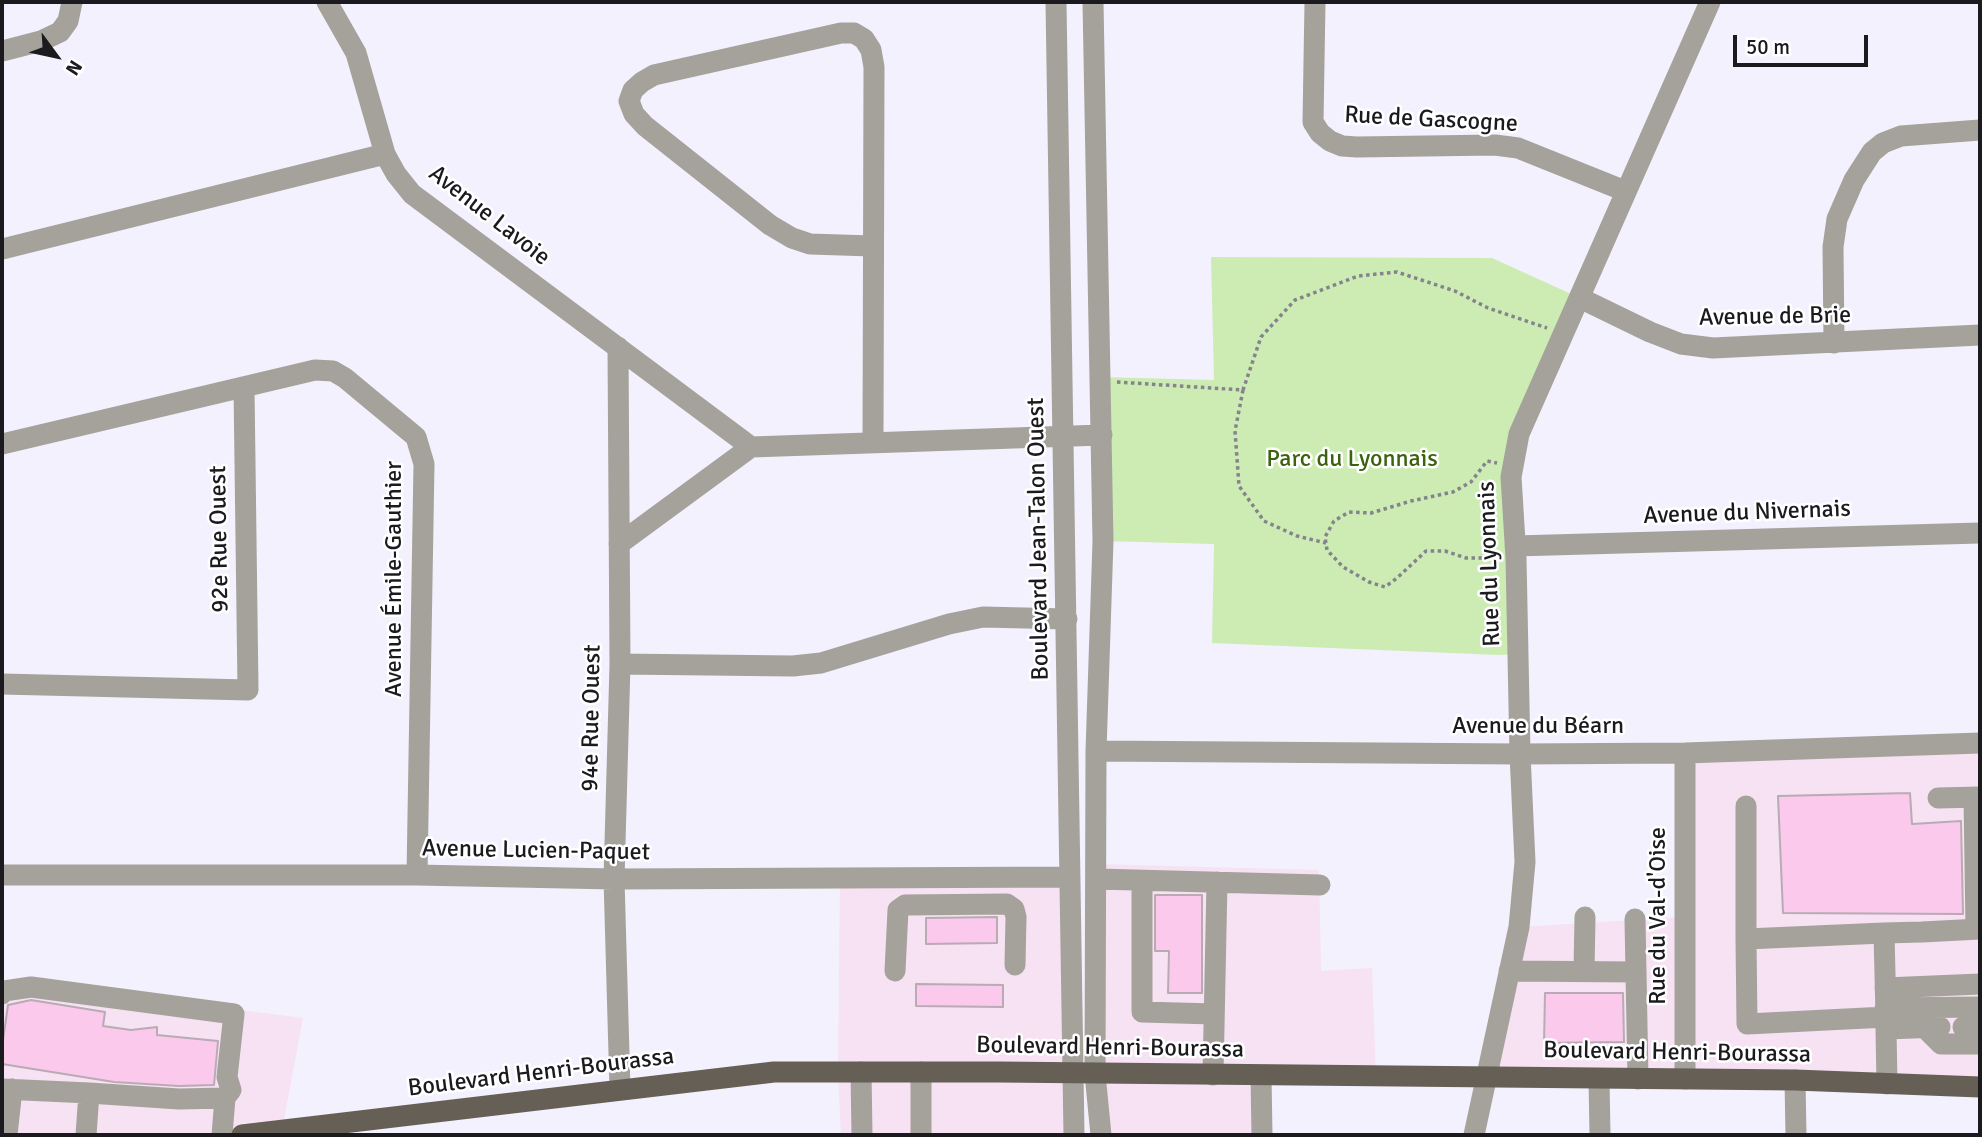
<!DOCTYPE html>
<meta charset="utf-8">
<style>
body{margin:0}
#map{position:relative;width:1982px;height:1137px;overflow:hidden;background:#f3f1fd;font-family:Signika,sans-serif}
canvas{display:block}
.frame{position:absolute;inset:0;border:4px solid #1b1a1f;pointer-events:none}
.north{position:absolute;left:21px;top:21px;width:70px;height:70px;-webkit-text-stroke:5px #fff;paint-order:stroke;rotate:123deg;font-size:19px;font-weight:700;line-height:28px;text-align:center;color:#1b1a1f}
.north::after{content:'';display:block;margin:auto;width:24px;height:32px;background:#1b1a1f;clip-path:polygon(50% 0,100% 100%,50% 72%,0 100%)}
.scale{position:absolute;left:1733px;top:35px;width:135px;height:32px;box-sizing:border-box;border:4px solid #1b1a1f;border-top:0;padding-left:9px;font-size:21px;line-height:24px;white-space:nowrap;color:#1b1a1f;-webkit-text-stroke:5px #fff;paint-order:stroke}
</style>
<div id="map">
<canvas width="1982" height="1137"></canvas>
<div class="frame"></div>
<div class="north">N</div>
<div class="scale">50 m</div>
</div>
<script>
const context = document.querySelector('canvas').getContext('2d');
context.lineJoin = 'round';
function paint(path, color) {
  context.fillStyle = color;
  context.fill(path, 'evenodd');
}
function shape(rows) {
  const path = new Path2D();
  for (const r of rows) {
    path.moveTo(r[0], r[1]);
    for (let i = 2; i < r.length; i += 2) path.lineTo(r[i], r[i + 1]);
  }
  return path;
}
function stroke(path, color, width, dash) {
  context.strokeStyle = color;
  context.lineWidth = width;
  context.lineCap = dash ? 'butt' : 'round';
  context.setLineDash(dash || []);
  context.stroke(path);
}
function drawText(font, color, halo, rows, align = 'center') {
  context.font = font + ' Signika,sans-serif';
  context.lineWidth = 5;
  context.setLineDash([]);
  context.textBaseline = 'middle';
  context.strokeStyle = halo;
  context.fillStyle = color;
  for (const [text, x, y, turn = 0] of rows) {
    context.save();
    context.translate(x, y);
    context.rotate((+turn || 0) * Math.PI / 180);
    context.textAlign = isNaN(turn) ? turn : align;
    if (halo) context.strokeText(text, 0, 0);
    context.fillText(text, 0, 0);
    context.restore();
  }
}
paint(shape([
 [1980,743,1980,1087,1486,1078,1519,927,1685,917,1685,753],
 [1096,864,1319,870,1321,971,1372,968,1376,1077,1261,1076,1262,1135,1101,1135],
 [1070,877,1074,1135,841,1135,838,1072,840,878],
 [8,980,303,1018,282,1130,242,1135,2,1135,2,982]
]), '#f6e2f2');
paint(shape([
 [1211,257,1492,258,1580,298,1519,434,1519,654,1498,655,1212,643,1214,544,1103,541,1102,377,1214,380]
]), '#ccecb4');
const building = shape([
 [1910,793,1912,824,1961,821,1963,914,1783,913,1778,796,1910,793],
 [1155,895,1202,895,1202,993,1168,993,1169,951,1155,951,1155,895],
 [997,917,997,943,926,944,926,918,997,917],
 [916,984,1003,985,1003,1007,916,1006,916,984],
 [1545,993,1623,993,1624,1042,1544,1043,1545,993],
 [31,1000,105,1012,103,1026,131,1030,157,1027,157,1035,218,1041,214,1085,179,1086,114,1082,2,1064,2,1047,8,1005,31,1000]
]);
paint(building, '#fac9eb');
stroke(building, '#b8abb4', 2);
stroke(shape([
 [1117,382,1243,390,1261,337,1295,300,1358,276,1397,272,1455,291,1488,308,1547,328],
 [1243,390,1235,431,1239,486,1264,521,1297,536,1326,543],
 [1496,558,1466,558,1445,551,1426,551,1397,578,1385,587,1369,582,1343,567,1327,550,1325,537,1334,521,1349,512,1371,513,1411,501,1453,492,1471,482,1487,461,1497,463]
]), '#85838c', 3.5, [3.5, 3.5]);
stroke(shape([
 [327,2,356,53,385,154],
 [1056,2,1074,1135],
 [1093,2,1103,541,1096,751,1095,1074,1101,1135],
 [1315,2,1313,122,1320,133,1330,141,1342,146,1357,147,1495,145,1518,148,1625,191],
 [2,51,41,41,60,32,68,21,72,2],
 [872,246,810,244,792,238,770,225,645,126,634,114,629,101,633,90,642,82,654,75,841,33,854,33,864,39,871,50,874,67,873,442],
 [2,249,385,154,396,174,412,194,751,447,1102,435],
 [1580,298,1650,332,1681,344,1713,348,1980,335],
 [1834,343,1833,247,1837,219,1854,180,1872,152,1883,143,1901,136,1980,130],
 [618,347,620,664,614,879,620,1089],
 [2,444,315,370,333,371,345,378,416,437,424,464,417,875],
 [619,544,751,447],
 [1515,546,1980,533],
 [620,664,793,666,821,663,949,624,983,617,1067,619],
 [2,684,248,690,244,387],
 [1096,751,1520,754,1685,753,1980,743],
 [1685,753,1685,1079],
 [1974,797,1976,929],
 [1938,798,1980,797],
 [1746,806,1746,939],
 [2,875,417,875,614,879,1070,877],
 [1097,879,1320,885],
 [1142,881,1142,1012,1214,1014],
 [1635,919,1638,1079],
 [1884,933,1886,1017,1747,1024,1746,939,1884,933,1922,932,1980,929],
 [895,971,898,910,905,905,1007,904,1014,909,1016,917,1015,965],
 [1509,971,1636,972],
 [1584,971,1585,917],
 [1885,988,1980,984],
 [2,994,4,991,31,987,234,1014,227,1077,231,1090,225,1098],
 [1885,1008,1980,1007],
 [1963,1027,1980,1027],
 [1925,1028,1941,1044,1980,1044],
 [861,1072,862,1135],
 [921,1072,921,1135],
 [1213,1075,1217,882],
 [1261,1076,1262,1135],
 [1599,1079,1600,1135],
 [1795,1080,1796,1135],
 [1887,1084,1886,1029,1940,1027],
 [2,1089,89,1093],
 [7,1135,12,1089],
 [86,1135,89,1093,179,1099,225,1098,222,1135],
 [1474,1135,1519,927,1525,862,1520,754,1516,558,1511,477,1519,434,1710,2]
]), '#a5a29c', 21);
stroke(shape([
 [242,1135,774,1072,999,1072,1795,1080,1980,1087]
]), '#655f56', 21);
drawText('24px', '#1b1a1f', '#fff', [
 ["Rue de Gascogne",1431,120,3],
 ["Avenue Lavoie",489,216,38],
 ["Avenue de Brie",1775,317,-1],
 ["Avenue du Nivernais",1747,513,-2],
 ["92e Rue Ouest",220,539,-91],
 ["Boulevard Jean-Talon Ouest",1039,539,-91],
 ["Rue du Lyonnais",1490,564,-92],
 ["Avenue Émile-Gauthier",395,579,-90],
 ["94e Rue Ouest",592,718,-89],
 ["Avenue du Béarn",1538,727],
 ["Avenue Lucien-Paquet",536,851,1],
 ["Rue du Val-d'Oise",1659,916,-90],
 ["Boulevard Henri-Bourassa",1110,1048,1],
 ["Boulevard Henri-Bourassa",1677,1053,1],
 ["Boulevard Henri-Bourassa",541,1073,-7]
]);
drawText('24px', '#3b620d', '#fff', [
 ["Parc du Lyonnais",1352,460]
]);
</script>
